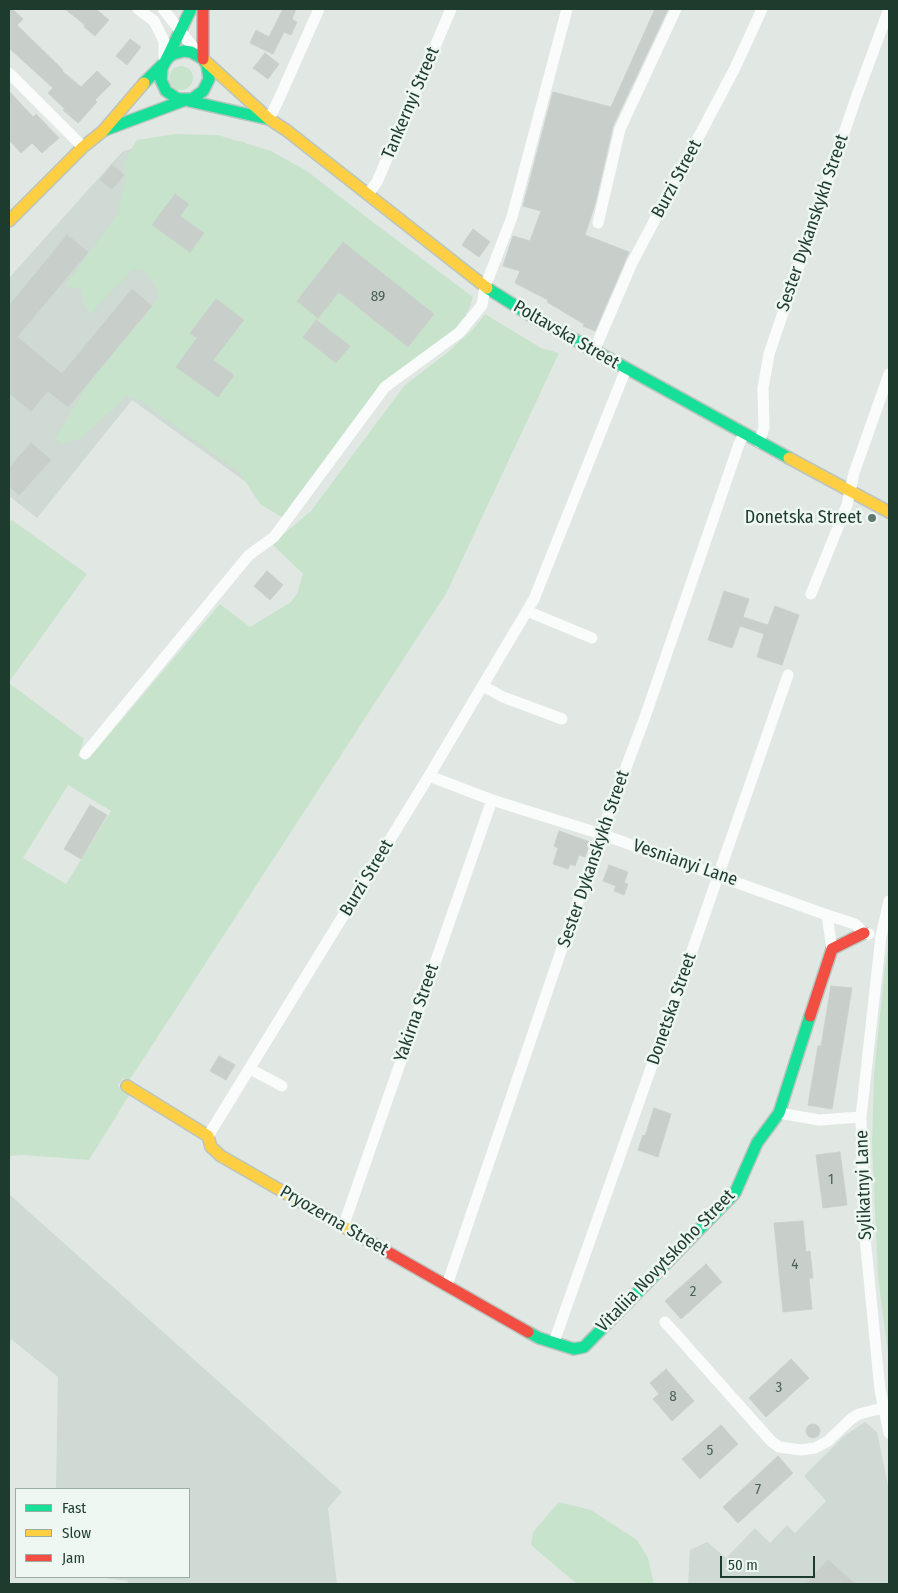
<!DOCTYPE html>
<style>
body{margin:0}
#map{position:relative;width:898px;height:1593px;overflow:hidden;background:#e1e8e4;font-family:"Fira Sans Condensed",sans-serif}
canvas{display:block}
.frame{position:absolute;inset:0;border:10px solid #1e3c2e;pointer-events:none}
.legend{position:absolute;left:15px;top:1488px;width:175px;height:90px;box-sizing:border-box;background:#eef7f1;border:1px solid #9baca3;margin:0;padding:6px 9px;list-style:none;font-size:15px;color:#1e3c2e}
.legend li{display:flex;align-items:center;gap:10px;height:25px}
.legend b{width:25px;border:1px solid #9baca3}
.scale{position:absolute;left:720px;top:1556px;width:95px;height:22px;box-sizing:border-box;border:2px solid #1e3c2e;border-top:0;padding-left:6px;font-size:15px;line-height:18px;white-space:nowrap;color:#1e3c2e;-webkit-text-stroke:4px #eef7f1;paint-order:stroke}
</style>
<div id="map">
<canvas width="898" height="1593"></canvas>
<div class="frame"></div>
<ul class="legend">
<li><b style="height:6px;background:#16e098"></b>Fast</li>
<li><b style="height:6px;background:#ffcf43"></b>Slow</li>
<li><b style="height:6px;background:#f24e42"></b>Jam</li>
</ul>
<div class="scale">50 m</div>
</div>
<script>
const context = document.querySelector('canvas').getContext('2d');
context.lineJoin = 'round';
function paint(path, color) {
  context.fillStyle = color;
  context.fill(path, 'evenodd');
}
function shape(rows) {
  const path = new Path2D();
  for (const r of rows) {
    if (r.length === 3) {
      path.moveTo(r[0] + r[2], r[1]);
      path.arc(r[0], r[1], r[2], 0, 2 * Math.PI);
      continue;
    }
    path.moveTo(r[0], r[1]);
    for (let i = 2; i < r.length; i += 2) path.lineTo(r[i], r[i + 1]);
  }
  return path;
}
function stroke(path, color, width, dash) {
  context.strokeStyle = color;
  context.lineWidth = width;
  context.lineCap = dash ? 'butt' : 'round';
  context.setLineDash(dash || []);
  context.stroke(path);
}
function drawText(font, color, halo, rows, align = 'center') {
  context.font = font + ' "Fira Sans Condensed",sans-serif';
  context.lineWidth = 5;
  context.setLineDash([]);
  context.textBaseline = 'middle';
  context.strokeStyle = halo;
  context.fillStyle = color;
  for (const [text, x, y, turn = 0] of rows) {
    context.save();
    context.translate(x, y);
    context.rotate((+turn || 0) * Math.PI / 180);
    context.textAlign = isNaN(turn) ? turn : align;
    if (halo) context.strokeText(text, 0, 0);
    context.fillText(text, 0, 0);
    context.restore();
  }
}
paint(shape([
 [197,136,244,142,467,315,378,382,285,510,132,400,37,518,9,496,9,278,122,152,162,138],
 [9,1194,342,1492,328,1508,337,1584,127,1584,128,1581,98,1577,189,1577,189,1489,56,1489,58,1377,11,1339,9,1351],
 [865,1422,877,1432,889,1490,889,1584,688,1584,690,1550,707,1542,726,1558,755,1528,770,1543,787,1525,795,1533,826,1501,804,1476,844,1436]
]), '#cedad3');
paint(shape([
 [181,78,12],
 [176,134,218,135,271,151,307,171,374,223,473,297,469,309,453,332,398,372,283,518,260,504,239,472,138,399,127,396,81,438,61,444,55,439,86,387,158,298,156,286,145,271,134,269,90,314,83,301,81,289,65,286,117,215,126,179,124,161,137,140],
 [485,314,541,348,559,353,447,592,129,1081,123,1078,118,1086,130,1094,89,1160,24,1155,9,1156,9,683,84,739,78,757,90,757,220,604,250,627,291,602,297,594,303,574,272,544,311,511,404,386,448,352,473,329],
 [68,785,111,811,66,884,23,858],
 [12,520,87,574,9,682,9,523],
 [889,942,889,1361,878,1277,872,1145,874,1074,885,966],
 [559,1502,591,1510,637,1540,648,1558,654,1584,577,1584,531,1545,533,1532]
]), '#c8e3cc');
const building = shape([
 [9,9,12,9,23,19,17,25,63,70,62,71,81,87,97,71,111,84,95,100,97,102,78,123,63,110,65,109,48,93,53,88,9,48,9,9],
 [65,9,96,9,109,20,95,36,84,27,85,25,65,9],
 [283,9,296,9,292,19,297,22,291,35,284,32,273,54,250,43,256,30,269,37,283,9],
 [655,9,668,9,613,126,595,204,585,235,629,252,595,331,583,326,584,324,547,302,548,300,515,283,520,271,503,266,513,236,530,241,541,211,523,206,553,92,611,107,655,9],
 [130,39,141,47,127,65,116,56,130,39],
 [265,53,279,64,268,79,253,68,265,53],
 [9,91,33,117,36,114,59,138,42,153,32,143,21,153,9,140,9,91],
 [112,165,124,175,112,189,100,180,112,165],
 [175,194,189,204,180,216,204,233,190,252,152,225,175,194],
 [473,229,490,242,479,257,462,245,473,229],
 [67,235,88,252,17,337,62,374,132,289,152,306,68,407,48,391,31,411,9,393,9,306,67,235],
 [343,242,434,314,408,347,339,292,318,318,297,301,343,242],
 [216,299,244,320,213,360,234,375,218,397,176,367,197,338,190,333,216,299],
 [316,320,350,346,336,363,303,337,316,320],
 [31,443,51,460,19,495,9,486,9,468,31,443],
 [267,571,283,585,270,600,254,586,267,571],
 [724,591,749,599,743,617,768,625,775,606,799,615,782,665,757,657,764,634,740,626,732,648,708,640,724,591],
 [90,805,107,815,81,859,64,849,90,805],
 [559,831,590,842,585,857,579,855,575,866,570,864,568,869,553,864,558,848,554,846,559,831],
 [609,865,628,872,624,883,628,884,624,895,614,891,616,886,603,881,609,865],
 [831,986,852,988,832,1109,808,1105,818,1046,821,1046,831,986],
 [219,1056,235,1065,226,1080,210,1071,219,1056],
 [654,1108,671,1114,658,1157,638,1150,643,1135,645,1136,654,1108],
 [840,1152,847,1205,823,1208,816,1155,840,1152],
 [803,1221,806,1252,810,1251,813,1278,809,1278,812,1309,783,1312,774,1223,803,1221],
 [706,1264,722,1282,681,1319,665,1301,706,1264],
 [791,1359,809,1378,766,1417,749,1398,791,1359],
 [666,1369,694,1401,672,1421,653,1399,659,1394,650,1383,666,1369],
 [813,1431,7],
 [721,1425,738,1444,700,1479,682,1459,721,1425],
 [778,1456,793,1473,738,1523,723,1507,778,1456],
 [828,1560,855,1584,806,1584,828,1560]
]);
paint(building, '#c8cfcb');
stroke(building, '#cad1cd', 1);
const fast = shape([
 [144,83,165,62,169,57,173,54,184,51,191,52,203,59,207,65,209,79,203,91,192,99,178,99,166,91,161,80,162,68,165,62,191,9],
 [105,130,185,100,268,119],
 [487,288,530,315,789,458],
 [528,1332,539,1338,574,1349,584,1347,735,1193,757,1143,779,1113,810,1016]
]);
const slow = shape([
 [203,59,269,119,286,130,487,288],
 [9,221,83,147,103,131,144,83],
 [789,458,889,512],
 [127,1086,208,1136,211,1147,221,1156,365,1239]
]);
const jam = shape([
 [203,9,203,59],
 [810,1016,832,949,864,933],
 [365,1239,528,1332]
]);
stroke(fast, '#bac5bf', 14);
stroke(slow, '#bac5bf', 14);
stroke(jam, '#bac5bf', 14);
stroke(shape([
 [138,9,154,21,164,41,164,60],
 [163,9,200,56],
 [9,73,83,147],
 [269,119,278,101,319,9],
 [368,194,377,182,451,9],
 [598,223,620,129,676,9],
 [594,351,632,263,735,68,762,9],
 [759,442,764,428,763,388,769,354,856,98,889,9],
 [811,594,847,505,854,473,889,374],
 [527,611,592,638],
 [483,686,503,697,562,719],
 [85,754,249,555,274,537,385,387,460,332,482,305,485,287,512,217,567,9],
 [429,776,492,800,601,834,827,915,855,924,864,933,869,934],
 [889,901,881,936,861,1117,864,1227,880,1390,889,1433],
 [827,915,832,949],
 [250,1069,282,1086],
 [779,1113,819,1120,861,1117],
 [208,1136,429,776,534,599,626,369],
 [343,1227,492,800],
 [447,1285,601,834,645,717,739,444,744,434],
 [665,1322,771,1441,779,1447,801,1450,815,1448,828,1441,851,1419,859,1414,883,1408],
 [554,1342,668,1020,788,675]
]), '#fafcfb', 11);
stroke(fast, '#16e098', 11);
stroke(slow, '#ffcf43', 11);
stroke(jam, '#f24e42', 11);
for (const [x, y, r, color] of [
 [872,518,5,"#62786e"]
]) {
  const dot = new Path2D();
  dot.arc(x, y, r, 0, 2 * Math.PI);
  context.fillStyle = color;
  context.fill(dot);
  stroke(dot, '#eef7f1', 2);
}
drawText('15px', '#496256', null, [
 ["89",378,297],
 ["1",831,1180],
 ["4",795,1265],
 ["2",693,1292],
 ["3",779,1388],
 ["8",673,1397],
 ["5",710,1451],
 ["7",758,1490]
]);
drawText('18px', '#1e3c2e', '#eef7f1', [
 ["Tankernyi Street",411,103,-67],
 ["Burzi Street",677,179,-62],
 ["Sester Dykanskykh Street",813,223,-71],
 ["Poltavska Street",566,335,30],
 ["Sester Dykanskykh Street",594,859,-71],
 ["Vesnianyi Lane",685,863,19],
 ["Burzi Street",367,878,-59],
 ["Donetska Street",672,1009,-71],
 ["Yakirna Street",417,1013,-71],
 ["Sylikatnyi Lane",864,1185,-92],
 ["Pryozerna Street",334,1221,30],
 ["Vitaliia Novytskoho Street",666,1261,-46]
]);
drawText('18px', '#1e3c2e', '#eef7f1', [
 ["Donetska Street",862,518]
], 'right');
</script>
